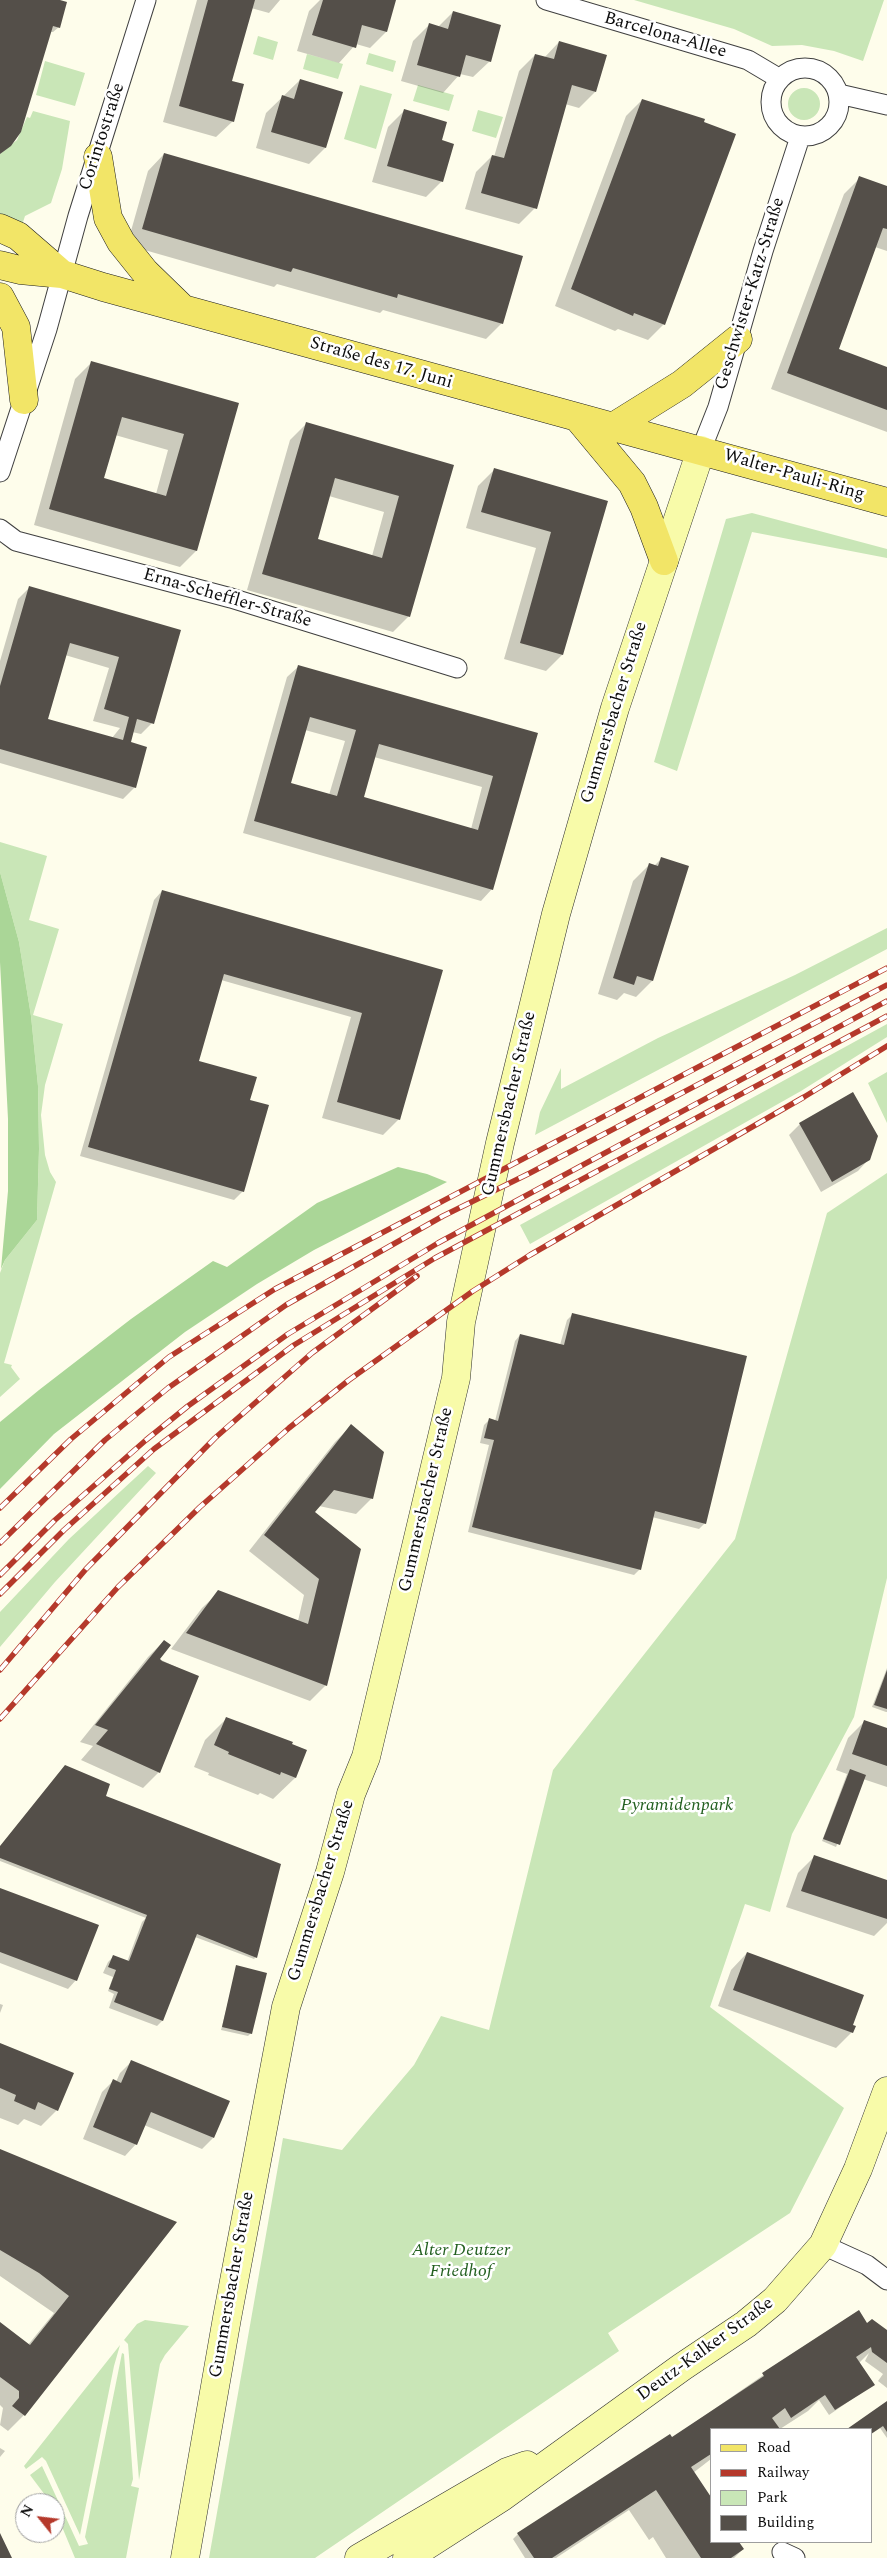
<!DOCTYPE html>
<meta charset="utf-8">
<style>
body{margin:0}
#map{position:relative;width:887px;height:2558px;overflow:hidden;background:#fefdeb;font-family:Spectral,serif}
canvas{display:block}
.legend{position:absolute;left:710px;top:2428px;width:162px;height:115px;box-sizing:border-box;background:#fff;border:1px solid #9e9e9e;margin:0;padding:6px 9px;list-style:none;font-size:15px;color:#0c0c0c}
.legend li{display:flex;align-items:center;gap:10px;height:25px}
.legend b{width:25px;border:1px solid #9e9e9e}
.north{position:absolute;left:15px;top:2493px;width:50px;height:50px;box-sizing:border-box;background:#fff;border:1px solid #9e9e9e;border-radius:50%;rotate:299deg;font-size:14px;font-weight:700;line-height:20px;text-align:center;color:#0c0c0c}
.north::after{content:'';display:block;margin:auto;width:18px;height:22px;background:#b5392b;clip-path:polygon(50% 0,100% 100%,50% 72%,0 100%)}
</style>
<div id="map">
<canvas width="887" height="2558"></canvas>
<ul class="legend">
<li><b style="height:6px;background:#f2e567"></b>Road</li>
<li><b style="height:6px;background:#b5392b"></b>Railway</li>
<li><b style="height:14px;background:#c9e6b7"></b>Park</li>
<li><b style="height:14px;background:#544f49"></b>Building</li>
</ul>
<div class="north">N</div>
</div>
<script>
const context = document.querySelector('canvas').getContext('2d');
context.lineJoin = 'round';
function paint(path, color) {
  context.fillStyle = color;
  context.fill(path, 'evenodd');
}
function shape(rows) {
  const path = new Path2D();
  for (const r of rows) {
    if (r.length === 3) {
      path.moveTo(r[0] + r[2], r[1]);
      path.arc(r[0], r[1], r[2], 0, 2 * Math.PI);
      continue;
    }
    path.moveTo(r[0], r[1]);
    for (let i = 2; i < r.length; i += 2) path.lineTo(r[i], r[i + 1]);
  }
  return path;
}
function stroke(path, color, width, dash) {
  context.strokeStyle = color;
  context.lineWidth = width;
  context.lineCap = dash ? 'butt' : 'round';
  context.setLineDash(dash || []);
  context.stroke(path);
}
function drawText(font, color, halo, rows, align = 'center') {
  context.font = font + ' Spectral,serif';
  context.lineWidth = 5;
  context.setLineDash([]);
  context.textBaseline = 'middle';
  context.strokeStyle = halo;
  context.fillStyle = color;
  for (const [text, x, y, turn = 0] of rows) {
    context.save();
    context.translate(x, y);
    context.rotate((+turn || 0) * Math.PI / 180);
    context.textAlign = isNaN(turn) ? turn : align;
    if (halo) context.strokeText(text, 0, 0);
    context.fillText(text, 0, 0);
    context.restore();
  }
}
paint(shape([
 [634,0,884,0,863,61,834,51,802,45,772,46,734,29],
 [258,36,278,42,273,60,253,54],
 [369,53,396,61,393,72,366,64],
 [307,54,343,64,338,79,303,69],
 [45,61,85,73,75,106,36,95],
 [360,85,392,94,376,149,344,139],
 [418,85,454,95,449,111,413,101],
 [804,104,16],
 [478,110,503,117,496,138,472,131],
 [33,111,70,121,62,169,51,203,25,216,22,225,0,214,0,154,17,140,27,117,30,118],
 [752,513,887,549,887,558,752,532,677,771,654,762,726,519],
 [0,842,47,856,29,920,59,929,33,1015,63,1024,45,1085,41,1115,45,1155,50,1172,56,1182,4,1363,12,1365,11,1367,20,1379,0,1397,0,1273,5,1260,37,1220,39,1149,38,1086,31,1016,19,942,0,872],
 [887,928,887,949,535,1135,540,1112,561,1068,561,1089,658,1038,795,975],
 [887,1024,887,1037,801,1091,530,1244,520,1225],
 [887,1072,887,1123,868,1083],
 [887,1173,887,1578,854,1717,792,1834,770,1912,745,1904,710,2007,844,2108,790,2213,608,2333,619,2351,315,2558,209,2558,283,2138,342,2150,414,2065,441,2016,489,2030,553,1770,735,1539,827,1213],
 [148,1466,156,1473,55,1582,0,1647,0,1612,69,1539],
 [145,2320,189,2326,165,2355,160,2364,139,2480,128,2344,124,2340,137,2324],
 [120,2345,114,2366,80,2535,46,2461,42,2457,26,2469,24,2466],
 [122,2353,124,2354,133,2479,131,2486,139,2488,126,2558,75,2558,55,2510,55,2503,51,2503,30,2475,42,2466,79,2546,88,2544,85,2537]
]), '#c9e6b7');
paint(shape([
 [0,872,19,942,31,1016,38,1086,39,1149,37,1220,5,1260,1,1269,8,1191,8,1119,0,962],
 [398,1167,427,1174,447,1182,314,1250,257,1284,185,1332,54,1434,0,1489,0,1422,39,1390,131,1319,213,1261,227,1267,317,1203]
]), '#aad697');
paint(shape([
 [0,0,59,0,59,27,53,32,50,32,10,146,0,154],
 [197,0,280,0,269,13,251,8,230,82,233,121,216,137,163,122],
 [320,0,395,0,386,32,370,48,356,44,339,63,297,51,309,11],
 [453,12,490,61,473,77,460,74,443,93,401,81,413,41,429,25,438,27],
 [559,42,595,92,579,108,565,104,535,208,519,224,465,209,476,172,492,156,494,157,519,71,535,55,544,58],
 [300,80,325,148,309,164,256,148,266,113],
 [642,100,664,324,648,340,618,329,615,331,555,306,626,116],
 [404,111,440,141,442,181,426,197,372,182,388,127],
 [164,154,502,323,486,339,383,310,380,313,277,284,274,287,127,245,148,171],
 [860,178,887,188,887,251,875,247,837,350,887,368,887,432,771,389,844,194],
 [91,363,238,404,196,551,180,567,34,525,75,379],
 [115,435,168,450,156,494,103,479],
 [306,424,452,466,409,616,393,632,247,590,290,440],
 [329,496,384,512,372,556,316,540],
 [495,469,606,501,562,655,546,671,504,659,536,548,466,528,478,486],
 [29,588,179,631,152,723,141,734,132,732,129,743,135,787,123,799,0,763,0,661,18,599],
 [65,655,109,668,93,721,120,728,112,738,46,719],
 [299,666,537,734,492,889,481,901,243,833,287,677],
 [305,730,345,741,329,795,290,784],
 [374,757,482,787,471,829,362,798],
 [661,859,688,867,652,981,636,997,624,993,617,1000,598,994,633,881,649,865,654,866],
 [162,891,441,971,399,1119,383,1135,322,1118,351,1017,221,980,197,1061,243,1191,234,1200,80,1156,154,900],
 [800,1124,869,1159,858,1171,821,1192,789,1135],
 [572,1315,705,1523,699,1529,652,1517,640,1569,634,1575,468,1532,489,1445,480,1443,484,1425,489,1420,495,1421,515,1341,520,1335,560,1345,567,1320],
 [351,1426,372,1498,356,1514,319,1506,313,1512,359,1549,326,1685,310,1701,171,1649,202,1608,219,1592,298,1621,304,1595,249,1551,335,1442],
 [164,1641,159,1659,198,1677,159,1772,143,1788,81,1760,93,1746,80,1742,148,1657],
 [887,1668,887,1712,886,1712,872,1707],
 [226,1719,305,1751,295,1778,273,1799,260,1793,258,1795,208,1775,209,1773,194,1767,205,1740],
 [864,1722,887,1729,887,1787,863,1779,836,1847,822,1841,847,1774,836,1770,848,1738],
 [104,1797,256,1957,254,1959,195,1937,162,2021,157,2026,109,2008,114,1994,108,1991,113,1977,103,1973,108,1962,113,1957,127,1962,142,1922,146,1918,0,1861,0,1847],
 [814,1857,887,1882,887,1923,874,1936,786,1907,798,1873],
 [0,1889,76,1980,68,1989,0,1963],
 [747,1953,851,2026,852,2032,836,2048,718,2006,731,1970],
 [237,1967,251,2033,248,2036,221,2030],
 [0,2004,3,2005,0,2013],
 [0,2044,57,2110,41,2126,24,2119,18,2125,0,2118],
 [131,2062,213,2138,202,2149,144,2125,136,2144,125,2156,83,2139,102,2092,113,2081,116,2082,120,2073],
 [0,2150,175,2223,24,2415,8,2431,0,2425,3,2408,0,2405,0,2324,28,2345,54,2313,0,2276],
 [867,2324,887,2332,887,2388,878,2381,883,2374,865,2361,869,2353,859,2363,874,2384,829,2415,819,2400,808,2411,780,2429,711,2429,711,2459,693,2473,711,2542,738,2542,743,2549,734,2558,666,2558,653,2537,649,2540,629,2510,556,2558,525,2558,513,2539,518,2534,671,2439,798,2351],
 [887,2403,887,2438,880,2428,871,2434,871,2429,850,2429],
 [0,2448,5,2451,0,2457]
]), '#0003');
paint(shape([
 [0,0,60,0,67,2,60,28,53,26,21,132,11,146,0,154],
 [208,0,255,0,232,81,244,84,234,122,179,106],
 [323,0,396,0,387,32,362,25,356,48,312,35],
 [453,11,501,25,491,62,466,55,460,77,417,65,429,23,448,29],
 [559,41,607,55,596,92,572,85,537,209,481,193,492,155,504,158,535,54,554,59],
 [300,79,343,92,326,148,271,132,282,95,294,99],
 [642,99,705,119,704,122,736,134,665,325,634,313,633,316,571,289],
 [404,109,447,122,442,140,454,144,443,182,387,166],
 [164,153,523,256,503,324,398,294,397,298,293,268,291,272,142,229],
 [859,176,887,186,887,229,883,228,839,349,887,367,887,410,787,373],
 [91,361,239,403,197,551,49,509],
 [122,417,184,434,166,496,104,478],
 [306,422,454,465,410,617,262,574],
 [335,478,399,496,382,558,318,539],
 [494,468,608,501,563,655,520,643,551,532,481,512],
 [29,586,181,630,154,724,137,719,131,742,147,747,136,788,0,749,0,686],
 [70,643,119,657,104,709,129,717,123,740,48,719],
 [298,665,538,733,493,890,254,821],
 [310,717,356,730,337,796,291,783],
 [379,744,493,776,478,830,364,797],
 [661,857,689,866,653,981,637,976,634,985,613,978,649,863,658,866],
 [162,890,443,970,400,1120,337,1102,362,1013,224,974,199,1061,257,1077,250,1100,269,1105,244,1192,88,1147],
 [853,1092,878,1136,870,1160,832,1182,799,1123],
 [572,1313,747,1356,706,1524,655,1511,641,1570,472,1527,494,1440,484,1438,489,1418,498,1421,520,1334,564,1345],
 [351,1424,384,1452,373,1499,334,1490,315,1512,361,1549,327,1686,186,1633,218,1590,308,1624,319,1579,264,1535],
 [164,1640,171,1645,160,1659,162,1661,199,1676,160,1773,96,1744,108,1730,95,1725],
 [887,1670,887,1709,874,1705],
 [226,1717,293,1742,292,1744,307,1750,296,1778,281,1772,280,1775,228,1754,229,1752,214,1745],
 [864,1720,887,1728,887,1766,852,1754],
 [65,1765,110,1784,106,1796,281,1864,257,1958,197,1934,163,2021,114,2002,118,1992,109,1989,116,1970,108,1967,113,1955,129,1961,147,1915,0,1858,0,1846],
 [850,1769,866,1775,840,1845,823,1839],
 [814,1855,887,1880,887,1919,801,1891],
 [0,1888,99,1925,77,1981,0,1952],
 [747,1952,864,1995,853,2025,856,2026,853,2033,733,1990],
 [236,1965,267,1973,252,2034,222,2027],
 [0,2043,74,2073,58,2111,38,2102,35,2110,14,2101,16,2095,0,2088],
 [131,2060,230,2101,214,2138,151,2112,137,2145,93,2127,113,2079,121,2083],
 [0,2149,177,2222,25,2416,12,2406,19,2398,19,2391,0,2377,0,2322,30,2345,69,2296,39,2273,0,2250],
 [859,2310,867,2323,872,2319,887,2330,887,2363,872,2352,871,2347,856,2357,875,2385,835,2410,825,2395,791,2418,785,2408,772,2418,780,2429,711,2429,711,2454,691,2467,711,2497,711,2542,739,2542,744,2549,731,2558,701,2558,656,2490,552,2558,534,2558,517,2533,670,2434,672,2437,764,2376,762,2373],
 [887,2401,887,2432,883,2426,871,2434,871,2429,847,2429],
 [0,2533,12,2558,0,2558]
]), '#544f49');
const street = shape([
 [546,0,748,60,780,79],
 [805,102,34],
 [839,94,887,105],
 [701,450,718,407,763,251,800,137],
 [0,472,47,329,78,216,146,0],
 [0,529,16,541,231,598,457,668],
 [823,2245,867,2265,887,2280],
 [782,2552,795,2558]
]);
const secondary = shape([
 [185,2558,227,2318,286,2007,330,1872,351,1794,366,1757,456,1378,461,1322,500,1143,556,914,615,708,701,450],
 [359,2558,507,2472,527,2465],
 [407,2558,502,2497,682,2367,746,2324,775,2300,823,2245,858,2169,887,2091]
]);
const primary = shape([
 [98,157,108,218,121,242,145,272,180,306],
 [0,228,18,236,62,274],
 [0,265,20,270,62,274,103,287,887,502],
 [0,297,16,327,24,400],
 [578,418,632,483,644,507,664,561],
 [613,427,682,384,738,339]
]);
stroke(street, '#3f3f3f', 21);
stroke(secondary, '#2e2e2e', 29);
stroke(primary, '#1d1d1d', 29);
stroke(street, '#fff', 19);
stroke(secondary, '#f8fba9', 28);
stroke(primary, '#f2e567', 28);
const rail = shape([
 [0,1508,71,1439,169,1357,275,1289,887,968],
 [0,1543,105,1440,168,1388,286,1305,443,1216,530,1173,887,985],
 [0,1575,55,1520,146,1440,188,1406,288,1334,438,1243,887,1001],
 [0,1594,64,1530,154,1449,294,1345,435,1258,887,1016],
 [0,1670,86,1569,215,1438,312,1353,417,1276],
 [0,1719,118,1587,200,1507,289,1428,349,1380,473,1291,530,1255,804,1097,887,1046]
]);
stroke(rail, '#b5392b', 5.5);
stroke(rail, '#fff', 4, [11]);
drawText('18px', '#0c0c0c', '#fff', [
 ["Barcelona-Allee",665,36,16],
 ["Corintostraße",103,137,-72],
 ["Geschwister-Katz-Straße",751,294,-73],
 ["Straße des 17. Juni",381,364,16],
 ["Walter-Pauli-Ring",794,476,16],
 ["Erna-Scheffler-Straße",227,599,16],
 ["Gummersbacher Straße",615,713,-73],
 ["Gummersbacher Straße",510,1104,-77],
 ["Gummersbacher Straße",427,1500,-77],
 ["Gummersbacher Straße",322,1891,-73],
 ["Gummersbacher Straße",233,2285,-80],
 ["Deutz-Kalker Straße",706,2350,-36]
]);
drawText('italic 18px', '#236020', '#fff', [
 ["Pyramidenpark",677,1806],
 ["Alter Deutzer",461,2251],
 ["Friedhof",461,2272]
]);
</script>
